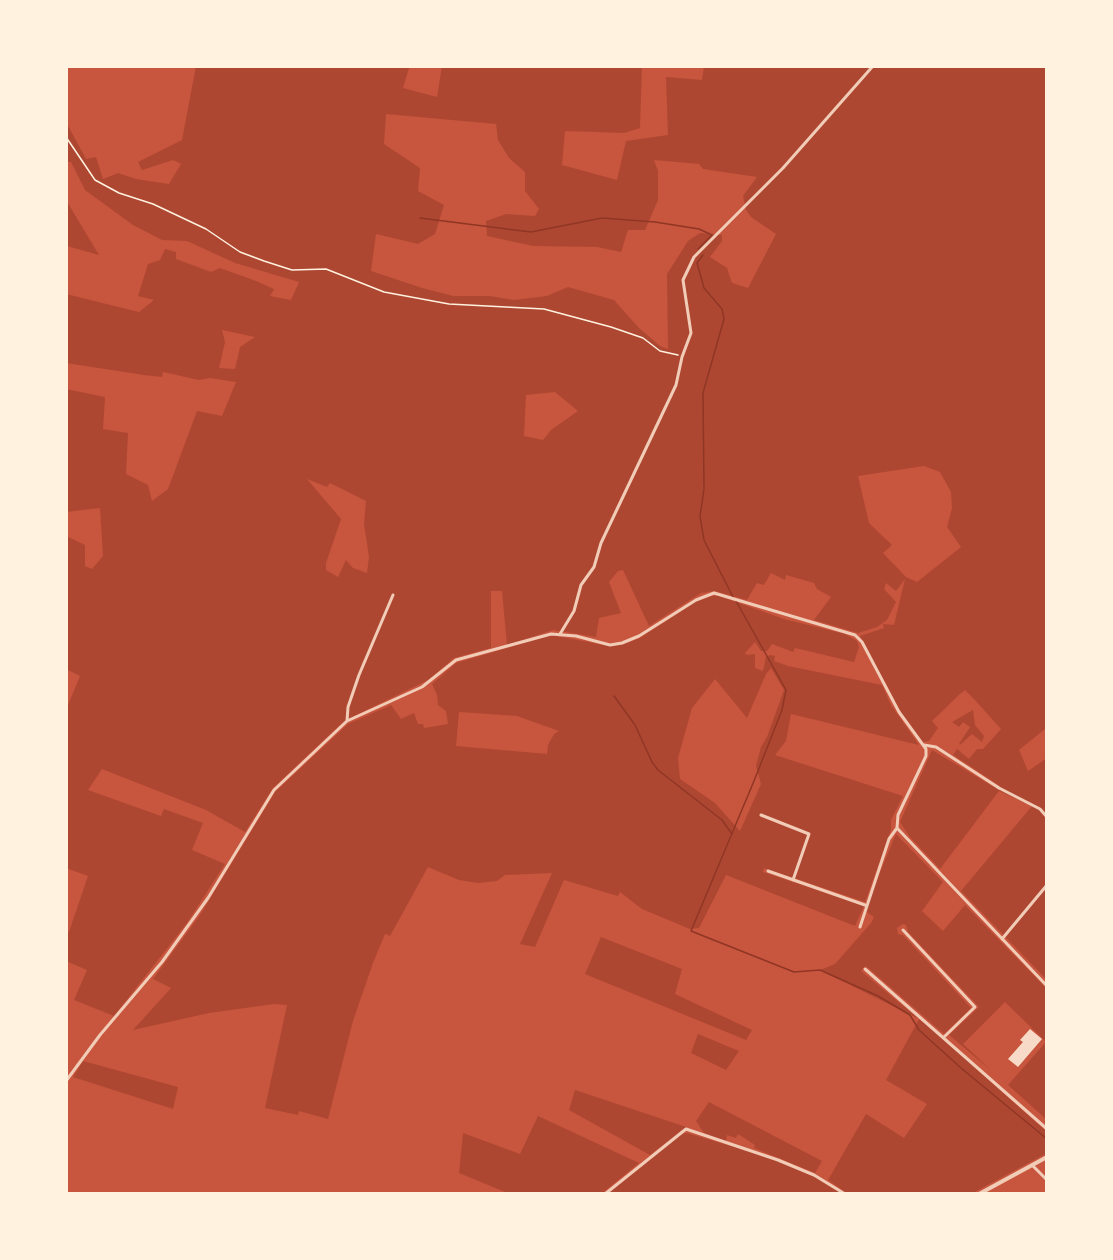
<!DOCTYPE html>
<style>
body{margin:0}
#map{position:relative;width:1113px;height:1260px;overflow:hidden;background:#c8553d;font-family:"Nunito Sans",sans-serif}
canvas{display:block}
.frame{position:absolute;inset:0;border:68px solid #fff3e0;pointer-events:none}
</style>
<div id="map">
<canvas width="1113" height="1260"></canvas>
<div class="frame"></div>
</div>
<script>
const context = document.querySelector('canvas').getContext('2d');
context.lineJoin = 'round';
function paint(path, color) {
  context.fillStyle = color;
  context.fill(path, 'evenodd');
}
function shape(rows) {
  const path = new Path2D();
  for (const r of rows) {
    path.moveTo(r[0], r[1]);
    for (let i = 2; i < r.length; i += 2) path.lineTo(r[i], r[i + 1]);
  }
  return path;
}
function stroke(path, color, width, dash) {
  context.strokeStyle = color;
  context.lineWidth = width;
  context.lineCap = dash ? 'butt' : 'round';
  context.setLineDash(dash || []);
  context.stroke(path);
}
paint(shape([
 [196,66,402,66,409,68,403,88,437,97,442,66,642,66,640,128,624,133,565,131,562,165,617,180,626,141,668,135,666,77,702,80,704,66,1047,66,1047,730,1045,729,1019,750,1028,771,1047,758,1047,980,961,891,1032,806,999,791,940,869,909,836,900,822,932,750,999,790,1000,786,953,755,957,749,969,759,977,749,983,749,1001,729,974,699,965,690,960,694,932,721,938,728,929,741,923,742,901,713,860,636,884,628,883,624,894,625,905,579,896,591,886,583,884,589,896,602,887,620,877,627,858,633,814,620,831,597,817,589,814,583,786,575,785,580,771,573,764,585,757,583,747,600,715,591,701,593,649,626,623,570,618,571,609,582,621,613,599,618,596,637,553,630,507,645,502,591,491,591,491,648,454,658,428,680,344,721,273,788,245,832,206,810,102,769,88,790,161,816,164,809,203,823,192,850,225,864,187,923,114,1016,74,1000,87,970,66,961,66,931,69,932,70,929,88,876,66,868,68,839,66,838,66,710,80,676,66,669,66,536,85,545,85,566,92,569,103,556,100,508,66,512,66,389,105,397,103,429,128,433,126,474,148,485,152,501,168,489,197,411,222,416,236,382,210,378,199,380,163,372,162,377,144,375,66,363,66,294,139,312,154,300,138,296,148,264,160,260,165,249,176,252,176,259,211,272,220,268,256,281,274,289,270,296,291,300,299,282,235,263,187,241,162,240,133,225,85,190,71,162,66,162,66,122,86,159,96,157,103,179,118,173,136,179,169,184,181,164,173,160,142,170,138,162,182,140],
 [386,114,496,124,498,140,509,158,525,172,525,191,539,209,535,216,506,214,486,221,487,236,533,246,597,247,621,252,628,230,645,230,658,200,658,171,654,160,699,164,703,169,757,177,743,196,746,210,751,217,776,234,748,288,732,283,727,268,710,257,722,241,722,235,700,233,688,241,667,274,668,349,660,346,639,328,614,300,568,287,547,296,514,300,490,296,453,296,422,288,371,271,376,234,418,244,435,234,444,205,418,191,420,168,384,144],
 [222,330,255,337,240,347,235,369,219,368,225,342],
 [555,392,578,411,551,430,543,440,524,436,526,395],
 [924,466,940,472,951,492,952,508,947,527,961,547,917,582,906,577,883,553,892,545,869,523,858,476],
 [307,479,327,487,330,483,366,501,364,524,369,557,367,573,353,568,346,560,338,577,326,570,326,563,341,519],
 [66,200,99,255,67,246,66,248],
 [712,596,719,596,784,619,845,634,857,641,859,647,854,662,795,648,793,652,772,644,767,651,761,651,755,642,745,653,747,655,755,654,755,668,763,671,766,657,770,655,775,656,774,661,788,666,882,685,891,705,919,745,791,714,786,741,775,755,903,796,891,820,891,830,865,902,764,868,763,872,864,906,855,926,726,875,699,928,690,929,642,909,620,892,618,896,564,880,535,947,520,944,552,873,505,875,497,881,478,883,459,880,428,867,390,936,385,934,373,963,353,1021,328,1119,299,1111,298,1115,265,1108,287,1005,274,1004,209,1013,133,1030,171,988,153,979,200,915,275,792,348,724,391,705,401,719,414,713,418,724,423,724,424,728,448,724,446,711,438,705,437,695,432,684,456,663,551,635,610,646,621,645,640,638,698,600],
 [771,668,784,690,767,737,761,747,756,766,761,784,740,831,715,803,680,779,678,758,692,708,715,679,747,718,766,674],
 [459,712,517,716,559,731,554,734,548,745,547,754,456,746],
 [973,710,975,725,984,736,982,742,972,734,960,745,959,744,970,727,963,722,959,727,952,722],
 [896,834,943,882,922,911,943,931,965,905,1047,989,1047,1120,1008,1085,1046,1042,1005,1002,963,1044,992,1071,949,1035,979,1007,908,932,906,925,903,924,897,928,898,934,903,935,971,1008,944,1034,866,966,861,971,942,1038,1047,1132,1047,1153,971,1194,848,1194,828,1180,866,1114,904,1138,927,1104,886,1080,919,1019,820,970,835,964,871,923,874,917,864,910],
 [601,937,682,969,675,994,752,1030,746,1040,585,974],
 [698,1034,739,1051,726,1070,691,1053],
 [83,1061,178,1087,173,1109,73,1077],
 [575,1090,686,1127,650,1155,569,1110],
 [709,1102,822,1161,815,1173,754,1148,755,1145,738,1134,736,1138,727,1135,726,1141,704,1133,696,1121],
 [538,1116,639,1163,601,1194,510,1194,459,1173,463,1133,520,1154],
 [687,1133,778,1160,814,1175,843,1194,607,1194,679,1134]
]), '#ae4732');
stroke(shape([
 [420,218,531,232,602,218,655,222,699,229,712,235,698,249],
 [703,255,697,263,704,288,722,309,724,319,703,393,704,487],
 [704,489,700,516,704,540,733,597],
 [736,601,786,690,782,710,754,781,691,931,794,972,820,970,878,996,910,1015,919,1030,961,1068,1047,1139],
 [614,696,635,725,652,762,658,770,722,820,732,834]
]), '#8f3625', 1.5);
paint(shape([
 [1030,1029,1042,1039,1018,1067,1008,1059,1023,1042,1020,1040]
]), '#f7dbc8');
stroke(shape([
 [66,137,95,180,119,193,153,204,206,229,240,252,264,261,292,270,326,269,384,292,449,304,544,309,611,327,643,338,660,351,678,355]
]), '#fff3e0', 1.5);
stroke(shape([
 [560,634,574,611,581,585,594,567,601,543,676,385,682,357,691,333,683,280,694,257,783,168,873,66],
 [347,721,348,707,359,675,393,595],
 [924,745,936,747,999,788,1040,809,1047,817],
 [761,815,809,834,793,880],
 [768,871,865,905],
 [860,927,889,839,897,828],
 [903,930,975,1007,944,1037],
 [1002,939,1047,885],
 [865,969,1047,1129],
 [66,1081,100,1035,162,962,208,898,274,790,347,721,422,687,456,660,551,634,576,636,610,645,622,643,639,636,696,600,714,593,855,635,862,642,899,712,926,749,926,756,898,815,897,828,1047,986],
 [1032,1165,1047,1180],
 [605,1194,686,1129,778,1160,814,1175,845,1194]
]), '#f1ccb7', 3);
stroke(shape([
 [979,1194,1047,1157]
]), '#f1ccb7', 4);
</script>
